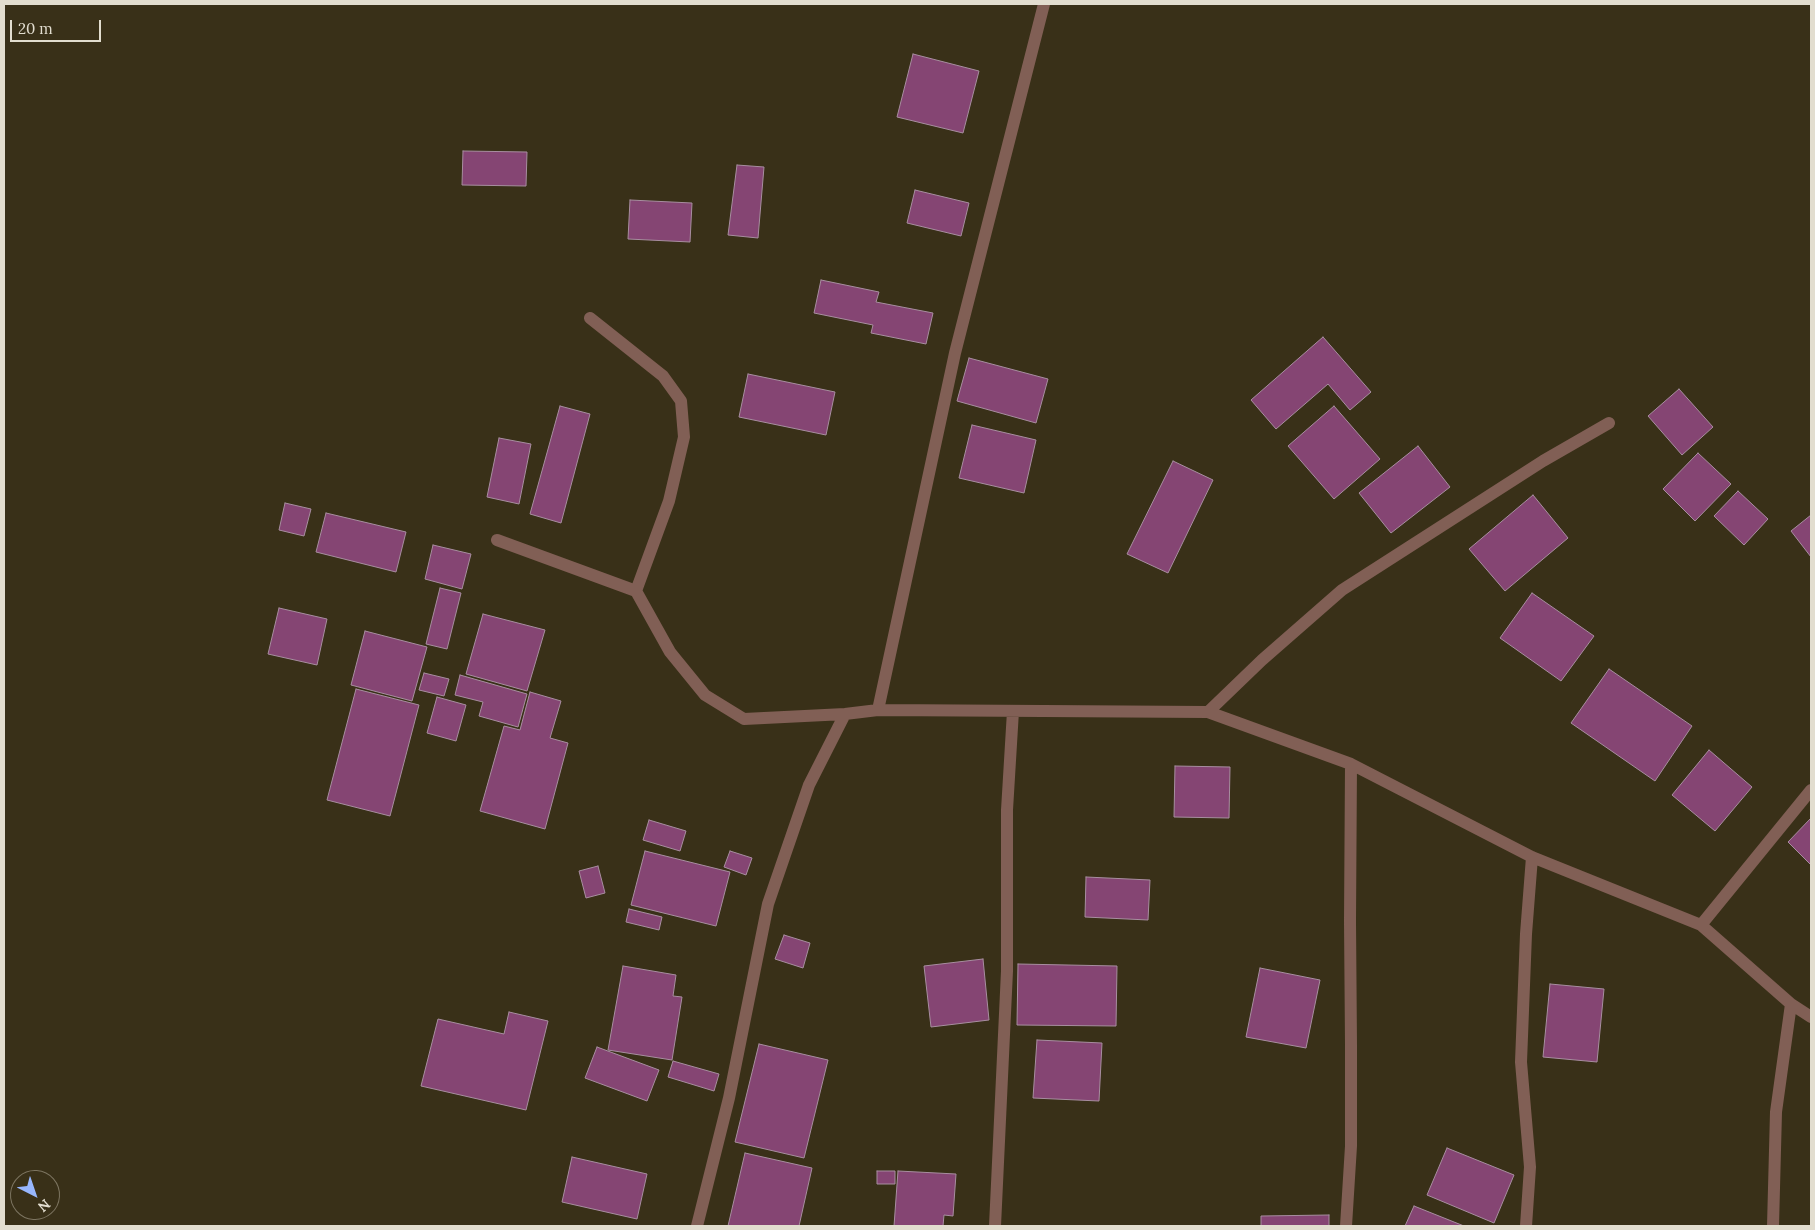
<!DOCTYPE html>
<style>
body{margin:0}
#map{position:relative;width:1815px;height:1230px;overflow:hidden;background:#393018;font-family:Lora,serif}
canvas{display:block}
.frame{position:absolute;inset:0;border:5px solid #e2ddcf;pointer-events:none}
.north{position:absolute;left:10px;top:1170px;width:50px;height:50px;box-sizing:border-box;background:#393018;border:1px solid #7d7561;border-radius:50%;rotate:139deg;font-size:14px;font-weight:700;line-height:20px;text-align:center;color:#e2ddcf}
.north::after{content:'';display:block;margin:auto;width:18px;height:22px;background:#97b6fd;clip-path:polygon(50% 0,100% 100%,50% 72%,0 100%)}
.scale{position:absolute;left:10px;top:20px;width:91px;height:22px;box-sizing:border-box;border:2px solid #e2ddcf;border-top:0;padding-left:6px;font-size:15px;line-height:18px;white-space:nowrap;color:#e2ddcf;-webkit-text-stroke:4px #393018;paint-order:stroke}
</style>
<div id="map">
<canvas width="1815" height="1230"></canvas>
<div class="frame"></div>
<div class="north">N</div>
<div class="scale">20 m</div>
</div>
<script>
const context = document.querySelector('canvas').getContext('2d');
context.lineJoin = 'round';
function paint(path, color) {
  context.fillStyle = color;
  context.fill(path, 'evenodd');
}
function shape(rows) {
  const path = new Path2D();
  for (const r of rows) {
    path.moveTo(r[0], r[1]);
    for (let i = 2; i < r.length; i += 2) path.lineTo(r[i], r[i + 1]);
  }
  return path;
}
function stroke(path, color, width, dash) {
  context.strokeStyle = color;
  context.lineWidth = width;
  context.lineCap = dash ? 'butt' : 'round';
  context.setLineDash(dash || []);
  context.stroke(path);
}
const building = shape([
 [913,54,979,71,963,133,897,117,913,54],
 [463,151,527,152,526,186,462,185,463,151],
 [737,165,764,167,758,238,728,235,737,165],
 [915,190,969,203,961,236,907,223,915,190],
 [630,200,692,203,690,242,628,239,630,200],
 [821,280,879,292,876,302,933,313,926,344,871,333,873,325,814,313,821,280],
 [1323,337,1371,392,1350,410,1328,384,1276,429,1251,400,1323,337],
 [969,358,1048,379,1036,423,957,401,969,358],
 [748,374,835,392,826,435,739,417,748,374],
 [1679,389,1713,427,1682,455,1648,416,1679,389],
 [560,406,590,414,561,523,530,514,560,406],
 [1334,406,1380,459,1334,499,1288,446,1334,406],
 [972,425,1036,440,1024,493,959,478,972,425],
 [499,438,531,444,519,504,487,497,499,438],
 [1418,446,1450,487,1391,533,1359,493,1418,446],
 [1698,453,1731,484,1695,521,1663,489,1698,453],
 [1173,461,1213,480,1168,573,1127,554,1173,461],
 [1738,491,1768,519,1744,545,1714,516,1738,491],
 [1533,495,1568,538,1505,591,1469,549,1533,495],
 [285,503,311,509,304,536,279,530,285,503],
 [326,513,406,532,396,572,316,552,326,513],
 [1811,515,1811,557,1791,531,1811,515],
 [433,545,471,554,462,589,425,579,433,545],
 [440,588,461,593,447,649,426,644,440,588],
 [1532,593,1594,636,1561,681,1500,638,1532,593],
 [279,608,327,619,317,665,268,654,279,608],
 [483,614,545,630,527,691,466,674,483,614],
 [365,631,427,647,412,701,351,685,365,631],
 [1609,669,1692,726,1655,781,1571,723,1609,669],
 [424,673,449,679,444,696,419,690,424,673],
 [460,675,527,694,518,727,479,716,483,702,455,695,460,675],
 [356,689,419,705,390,816,327,800,356,689],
 [530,692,561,701,550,738,568,743,545,829,480,811,504,726,520,730,530,692],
 [437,697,466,705,456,741,427,733,437,697],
 [1709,750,1752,787,1715,831,1672,795,1709,750],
 [1175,766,1230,767,1229,818,1174,817,1175,766],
 [1811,818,1811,865,1788,842,1811,818],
 [649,820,686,831,680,851,643,840,649,820],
 [645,851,730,872,716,926,631,905,645,851],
 [730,851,752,858,746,875,724,867,730,851],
 [598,866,605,893,586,898,579,871,598,866],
 [1086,877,1150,880,1148,920,1085,917,1086,877],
 [629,909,662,917,659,930,626,922,629,909],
 [784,935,810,943,803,968,775,959,784,935],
 [983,959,989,1020,931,1027,924,966,983,959],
 [1018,964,1117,966,1116,1026,1017,1025,1018,964],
 [623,966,676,975,673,996,682,997,672,1060,608,1050,623,966],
 [1260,968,1320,980,1306,1048,1246,1037,1260,968],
 [1550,984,1604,989,1597,1062,1543,1057,1550,984],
 [509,1012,548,1021,526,1110,421,1086,438,1019,504,1034,509,1012],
 [1037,1040,1102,1043,1099,1101,1033,1098,1037,1040],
 [759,1044,828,1060,804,1158,735,1142,759,1044],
 [597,1047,659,1070,647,1101,585,1078,597,1047],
 [673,1061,719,1074,714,1091,668,1077,673,1061],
 [1447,1148,1514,1175,1494,1223,1427,1195,1447,1148],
 [745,1153,812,1168,799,1226,728,1226,745,1153],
 [572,1157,647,1174,637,1219,562,1202,572,1157],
 [877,1171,895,1171,895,1184,877,1184,877,1171],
 [898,1171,956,1174,953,1216,944,1215,943,1226,894,1226,898,1171],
 [1414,1206,1464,1226,1405,1226,1414,1206],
 [1329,1215,1329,1226,1261,1226,1261,1216,1329,1215]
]);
paint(building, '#854573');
stroke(building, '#a88ea0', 1);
stroke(shape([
 [590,318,663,376,681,401,684,437,669,501,636,591],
 [497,540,636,591,670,652,705,695,744,719,845,714,878,710,1208,712,1351,764,1532,857,1701,925,1791,1004,1811,1017],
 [878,710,955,353,1044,4],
 [1208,712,1262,660,1342,590,1543,461,1609,423],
 [1701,925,1811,790],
 [697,1226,729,1098,768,904,809,785,845,714],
 [995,1226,1007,971,1007,810,1013,711],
 [1346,1226,1351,1146,1351,1045,1350,921,1351,764],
 [1526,1226,1530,1167,1521,1062,1526,934,1532,857],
 [1773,1226,1776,1112,1791,1004]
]), '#815f55', 12);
</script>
